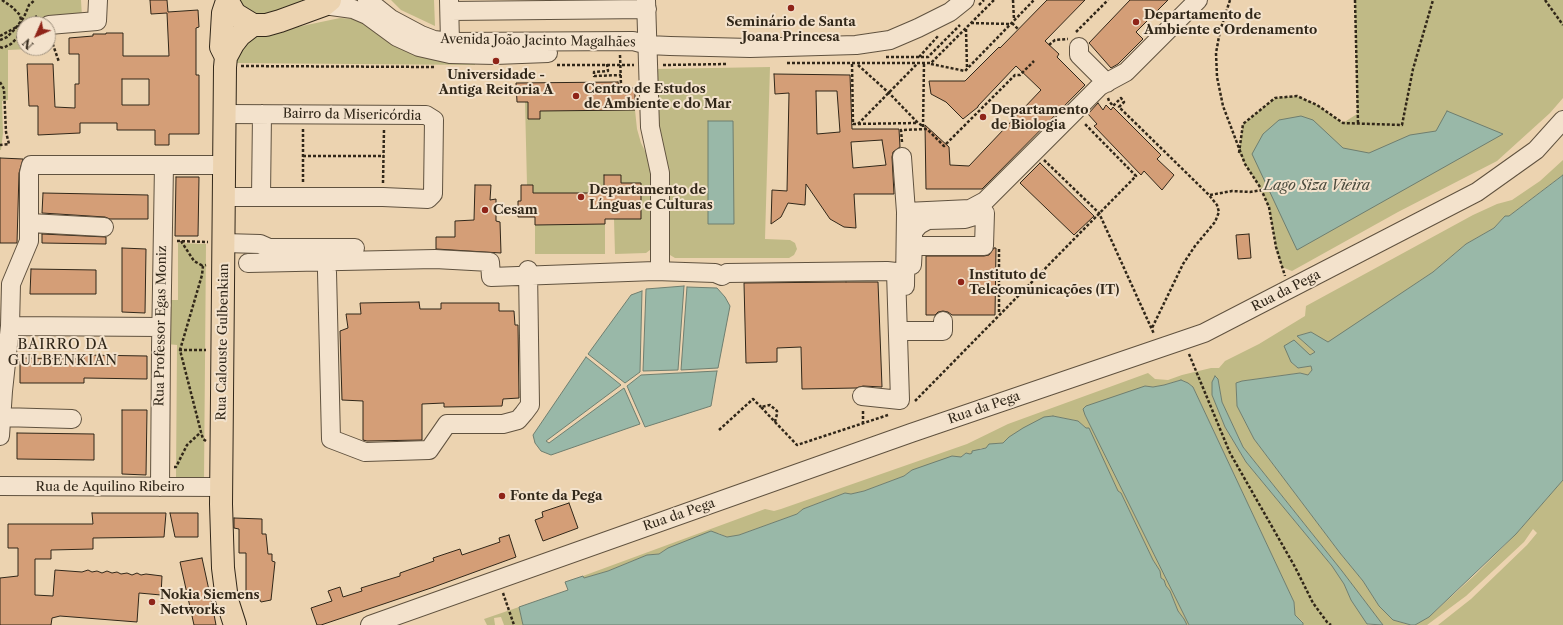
<!DOCTYPE html>
<meta charset="utf-8">
<style>
body{margin:0}
#map{position:relative;width:1563px;height:625px;overflow:hidden;background:#ecd3b0;font-family:"Libre Caslon Text",serif}
canvas{display:block}
.north{position:absolute;left:16px;top:16px;width:40px;height:40px;box-sizing:border-box;background:#f3e2cc;border:1px solid #a59784;border-radius:50%;rotate:225deg;font-size:11px;font-weight:700;line-height:16px;text-align:center;color:#312719}
.north::after{content:'';display:block;margin:auto;width:14px;height:18px;background:#8f2418;clip-path:polygon(50% 0,100% 100%,50% 72%,0 100%)}
</style>
<div id="map">
<canvas width="1563" height="625"></canvas>
<div class="north">N</div>
</div>
<script>
const context = document.querySelector('canvas').getContext('2d');
context.lineJoin = 'round';
function paint(path, color) {
  context.fillStyle = color;
  context.fill(path, 'evenodd');
}
function shape(rows) {
  const path = new Path2D();
  for (const r of rows) {
    path.moveTo(r[0], r[1]);
    for (let i = 2; i < r.length; i += 2) path.lineTo(r[i], r[i + 1]);
  }
  return path;
}
function stroke(path, color, width, dash) {
  context.strokeStyle = color;
  context.lineWidth = width;
  context.lineCap = dash ? 'butt' : 'round';
  context.setLineDash(dash || []);
  context.stroke(path);
}
function drawText(font, color, halo, rows, align = 'center') {
  context.font = font + ' "Libre Caslon Text",serif';
  context.lineWidth = 4;
  context.setLineDash([]);
  context.textBaseline = 'middle';
  context.strokeStyle = halo;
  context.fillStyle = color;
  for (const [text, x, y, turn = 0] of rows) {
    context.save();
    context.translate(x, y);
    context.rotate((+turn || 0) * Math.PI / 180);
    context.textAlign = isNaN(turn) ? turn : align;
    if (halo) context.strokeText(text, 0, 0);
    context.fillText(text, 0, 0);
    context.restore();
  }
}
paint(shape([
 [0,0,81,0,82,17,43,24,24,24,24,48,30,49,8,50,8,100,2,101,3,133,1,150,0,150],
 [238,0,310,0,263,17,245,10],
 [391,0,434,0,435,26,401,10],
 [1355,0,1563,0,1563,98,1550,113,1497,161,1398,212,1292,271,1282,267,1276,247,1269,207,1260,187,1245,164,1239,153,1243,124,1275,98,1297,96,1317,105,1343,123,1357,114],
 [340,18,354,19,475,63,475,65,236,63,241,47,259,35],
 [770,67,765,239,790,240,795,243,797,249,794,255,789,258,675,258,670,255,667,250,657,138,654,69],
 [525,102,528,102,529,119,540,119,540,111,635,110,637,129,641,143,648,157,650,169,650,250,646,253,615,254,614,219,641,219,641,183,621,183,621,175,605,175,604,193,533,193,533,185,527,185],
 [1563,160,1563,175,1560,177,1509,216,1505,216,1494,228,1466,244,1433,272,1328,343,1311,332,1297,336,1315,352,1310,355,1291,362,1298,368,1311,366,1312,370,1308,375,1299,373,1242,381,1236,383,1237,406,1254,439,1340,553,1363,581,1379,606,1393,620,1411,625,1383,625,1342,571,1243,447,1222,402,1218,379,1212,382,1212,395,1225,427,1246,462,1332,566,1344,584,1351,600,1368,625,1303,625,1303,622,1295,615,1294,602,1193,387,1188,383,1181,380,1164,385,1153,387,1145,386,1085,415,1189,625,1187,625,1184,619,1178,611,1170,591,1166,586,1164,580,1161,578,1160,571,1153,560,1121,493,1118,491,1089,429,1086,428,1078,421,1053,416,1009,437,1003,443,997,443,986,448,981,448,970,455,966,453,961,457,912,470,904,476,864,491,851,494,845,493,803,509,797,514,739,535,727,537,718,533,668,548,659,554,647,555,608,571,584,578,583,576,765,509,774,511,781,509,967,444,1008,424,1148,373,1155,379,1168,380,1182,375,1211,368,1219,368,1225,361,1259,344,1305,316,1306,306,1473,215,1497,204,1512,200,1540,181],
 [605,224,605,254,535,254,535,225],
 [178,243,206,244,204,479,176,478,177,345,167,344,167,300,178,300],
 [1563,480,1563,625,1438,625,1471,599,1527,545,1537,533,1533,529,1524,542,1466,596,1427,625,1415,625,1429,617,1476,574,1516,534],
 [519,607,523,625,504,625,501,617,494,618,495,625,487,625,484,619]
]), '#c0ba86');
const water = shape([
 [1447,111,1503,134,1297,250,1252,154,1263,134,1279,120,1301,116,1313,120,1343,148,1369,153,1410,135,1436,131,1447,111],
 [708,121,733,121,734,224,708,224,708,121],
 [1563,175,1563,480,1516,534,1429,617,1415,625,1411,625,1393,620,1379,606,1363,581,1340,553,1254,439,1237,406,1236,383,1242,381,1300,373,1308,375,1312,370,1311,366,1298,368,1291,362,1284,346,1294,340,1310,355,1315,352,1297,336,1311,332,1328,342,1433,272,1466,244,1494,228,1505,216,1509,216,1563,175],
 [684,286,678,370,643,371,646,289,684,286],
 [687,287,717,288,725,297,730,306,718,368,681,370,687,287],
 [642,291,640,372,625,383,588,354,631,295,642,291],
 [586,357,621,385,546,441,549,443,624,388,640,424,551,455,541,451,535,443,533,435,586,357],
 [717,371,711,406,645,427,627,386,641,375,717,371],
 [1215,376,1218,379,1222,402,1243,447,1342,571,1383,625,1367,624,1351,600,1344,584,1332,566,1246,462,1225,427,1212,395,1212,382,1215,376],
 [1181,380,1188,383,1193,387,1294,602,1295,615,1303,623,1303,625,1189,625,1085,415,1083,409,1086,406,1145,386,1153,387,1164,385,1181,380],
 [1053,416,1078,421,1086,428,1089,428,1118,491,1121,493,1153,560,1160,571,1161,578,1164,580,1166,586,1170,591,1178,611,1184,619,1187,625,523,625,519,607,568,590,565,582,583,576,584,578,608,571,647,555,659,554,668,548,711,531,727,537,739,535,797,514,803,509,845,493,851,494,864,491,904,476,912,470,952,456,961,457,966,453,970,454,972,453,972,451,986,448,989,444,1003,443,1009,437,1023,428,1044,417,1053,416]
]);
paint(water, '#99b8a8');
stroke(water, '#6f7e6f', 1);
const building = shape([
 [150,0,167,0,168,12,198,10,199,27,196,28,196,75,199,75,199,134,169,134,169,145,155,145,155,130,117,130,117,123,80,123,80,133,38,135,38,106,29,106,27,64,53,64,55,107,75,108,75,84,79,84,79,54,69,54,69,38,93,36,93,34,106,34,106,33,123,33,123,56,169,56,167,13,151,14,150,0],
 [122,79,149,79,149,105,122,105,122,79],
 [1047,0,1085,0,1045,41,1059,54,1057,57,1085,85,982,189,926,189,925,125,949,147,950,165,969,166,1041,90,1016,66,978,106,978,107,963,119,946,102,931,94,929,81,965,81,999,47,1000,48,1047,0],
 [1130,0,1168,0,1136,32,1143,39,1118,64,1111,68,1089,43,1130,0],
 [774,74,850,75,852,129,899,129,900,147,893,152,892,157,894,194,854,194,856,228,844,227,830,219,806,184,805,205,788,203,781,217,771,224,772,190,787,191,789,93,775,94,774,74],
 [816,91,837,91,840,132,817,134,816,91],
 [882,140,886,165,853,168,851,142,882,140],
 [618,82,619,89,635,88,635,110,540,111,540,119,528,119,528,102,517,102,516,83,618,82],
 [1098,103,1103,110,1106,105,1111,110,1113,107,1161,155,1157,159,1174,175,1162,190,1144,171,1141,175,1094,126,1097,124,1088,114,1098,103],
 [0,158,23,159,19,173,17,243,0,243,0,158],
 [1040,163,1094,216,1074,235,1020,183,1040,163],
 [604,175,621,175,621,183,641,183,641,219,605,219,605,224,535,225,535,217,518,217,518,201,521,201,521,185,533,185,533,193,604,193,604,175],
 [176,177,199,177,198,236,175,236,176,177],
 [475,185,491,185,490,200,496,199,496,221,500,222,501,253,436,249,436,237,455,237,455,221,474,220,475,185],
 [43,193,148,195,148,219,110,219,105,217,42,213,43,193],
 [42,234,106,237,106,244,42,243,42,234],
 [1249,234,1251,258,1238,259,1236,235,1249,234],
 [122,248,146,249,145,313,122,312,122,248],
 [994,248,996,248,995,315,952,315,948,312,943,311,938,312,935,315,926,315,926,256,984,256,989,255,994,248],
 [31,269,96,270,96,294,30,294,31,269],
 [846,282,878,282,882,387,863,386,856,388,802,389,801,347,777,348,777,362,746,363,744,283,846,282],
 [419,302,420,309,441,309,441,303,499,303,499,311,514,311,515,325,518,325,519,398,503,399,502,406,444,407,444,403,422,404,422,440,367,441,363,440,363,401,342,400,340,331,348,328,346,314,361,314,360,303,419,302],
 [84,355,147,356,147,379,84,378,84,383,20,383,20,358,84,359,84,355],
 [122,410,147,410,146,475,122,474,122,410],
 [17,433,94,434,94,460,17,459,17,433],
 [569,503,578,528,543,541,535,520,543,517,542,512,569,503],
 [92,513,166,513,164,537,93,538,93,549,51,550,51,559,35,559,35,595,53,596,55,570,82,572,88,570,92,572,97,571,102,573,107,571,112,573,117,572,121,574,127,573,132,575,137,573,141,575,146,574,162,576,161,595,139,593,137,622,60,616,52,618,51,625,0,625,0,578,18,576,18,548,8,548,8,524,93,524,92,513],
 [170,513,198,513,198,537,175,537,170,513],
 [234,518,262,519,262,534,266,534,268,554,272,554,272,561,275,562,271,600,261,602,256,593,246,593,246,553,239,553,239,529,234,528,234,518],
 [509,535,516,557,431,588,321,625,317,625,311,608,332,601,328,591,340,587,343,597,362,591,361,588,400,576,400,573,434,561,433,558,460,549,462,555,500,542,499,538,509,535],
 [202,558,212,604,216,625,194,625,180,562,202,558]
]);
paint(building, '#d49e77');
stroke(building, '#312719', 1);
const minor = shape([
 [367,0,391,19,421,35,434,40,450,42,633,41,648,45,670,46,750,48,856,45,890,40,918,28,950,12,965,0],
 [449,0,450,42],
 [646,0,650,127,660,173,660,263],
 [324,5,353,9,367,15,397,37,419,47,450,54,495,55,548,53],
 [450,11,647,9],
 [49,25,97,21,98,0],
 [1079,47,1079,55,1107,83],
 [224,114,426,115,434,120,433,194,428,199,383,197,225,197],
 [902,157,906,212,905,286],
 [261,197,262,114],
 [906,212,970,209,985,201,1100,86,1126,72,1198,0],
 [30,223,104,227],
 [224,243,260,244,269,248,355,248],
 [248,263,435,259,490,262,491,277,655,271,715,273,722,276,727,273,887,271,896,272,900,400,862,396],
 [912,265,913,246,984,246,985,213,965,219,928,220,919,225,913,232,913,246],
 [327,272,331,439,365,452,429,450,447,424,503,424,518,420,524,413,530,405,528,270],
 [10,326,161,327],
 [905,331,943,331,943,321],
 [1,417,72,419],
 [0,436,3,391,10,326,11,284,29,241,29,173,31,165,224,165],
 [0,486,221,487],
 [160,487,161,348,164,165],
 [370,625,911,433,1204,333,1477,192,1536,150,1563,120]
]);
const major = shape([
 [227,0,235,14,253,25,266,25,280,21,324,5,330,0],
 [226,57,221,47,223,13,227,1],
 [235,625,227,600,223,568,221,504,225,67,226,57,233,44,240,35,253,25]
]);
stroke(minor, '#60523f', 20);
stroke(major, '#312719', 24);
stroke(shape([
 [1013,0,1014,20],
 [1230,0,1220,31,1216,53,1217,77,1223,106,1245,164,1260,187,1269,207,1276,247,1285,276],
 [1355,0,1358,123],
 [1545,0,1563,25],
 [979,5,984,0],
 [971,23,1010,24],
 [1012,23,1018,29],
 [966,29,967,68],
 [1076,32,1108,0],
 [0,36,37,16],
 [51,39,59,62],
 [1049,45,1055,40,1068,39],
 [0,47,3,48],
 [886,57,928,57,960,25],
 [919,57,939,35],
 [787,63,931,63,994,0],
 [607,64,608,71,594,72,594,76,621,75],
 [852,64,853,124,918,123],
 [931,64,965,71,1034,0],
 [557,65,634,65],
 [663,65,728,64],
 [858,65,889,93,918,123,923,126],
 [241,66,434,67],
 [0,82,4,89,6,132,9,144,0,145],
 [618,85,621,85,620,55],
 [1108,98,1109,101,1113,106,1121,98,1124,102,1119,107,1209,195,1217,205,1219,212,1215,222,1195,246,1183,264,1152,328],
 [858,124,917,64],
 [923,127,924,63],
 [902,142,901,130,927,129,944,146,1015,75,1020,75,1034,61],
 [1239,153,1243,124,1275,98,1297,96,1317,105,1343,123,1402,125,1413,69,1433,0],
 [303,156,384,156],
 [1044,160,1099,213,1154,334],
 [303,182,303,129],
 [383,183,384,130],
 [1210,195,1232,191,1250,192,1262,190],
 [177,241,208,242],
 [181,241,194,261,203,266],
 [999,249,999,314],
 [179,350,206,350],
 [1189,354,1230,453,1295,567,1313,603,1327,622,1331,625],
 [915,401,1136,176,1084,123],
 [863,411,863,422],
 [775,422,777,414,777,411,770,405,761,407,775,422,797,445,888,415],
 [719,430,753,399,761,407],
 [206,441,203,439,201,432,180,350,202,275,203,266,206,265],
 [174,467,176,467,187,445,201,432],
 [503,593,514,625]
]), '#312719', 2.5, [3, 2]);
stroke(minor, '#f3e2cc', 18);
stroke(major, '#ecd3b0', 22);
stroke(shape([
 [2,0,12,7,20,15,22,25,17,38,11,44,3,48],
 [0,40,7,37,15,29,24,17,29,5,35,0]
]), '#312719', 2.5, [3, 2]);
for (const [x, y, r, color] of [
 [791,8,4,"#8f2418"],
 [1136,22,4,"#8f2418"],
 [496,61,4,"#8f2418"],
 [576,96,4,"#8f2418"],
 [983,117,4,"#8f2418"],
 [581,197,4,"#8f2418"],
 [485,210,4,"#8f2418"],
 [961,282,4,"#8f2418"],
 [502,496,4,"#8f2418"],
 [152,602,4,"#8f2418"]
]) {
  const dot = new Path2D();
  dot.arc(x, y, r, 0, 2 * Math.PI);
  context.fillStyle = color;
  context.fill(dot);
  stroke(dot, '#f3e2cc', 1.5);
}
drawText('bold 13px', '#312719', '#f3e2cc', [
 ["Departamento de",1144,15],
 ["Ambiente e Ordenamento",1144,30],
 ["Seminário de Santa",791,22,"center"],
 ["Joana Princesa",791,37,"center"],
 ["Universidade -",496,75,"center"],
 ["Antiga Reitoria A",496,90,"center"],
 ["Centro de Estudos",584,89],
 ["de Ambiente e do Mar",584,104],
 ["Departamento",991,110],
 ["de Biologia",991,125],
 ["Departamento de",589,190],
 ["Línguas e Culturas",589,205],
 ["Cesam",493,210],
 ["Instituto de",969,275],
 ["Telecomunicações (IT)",969,290],
 ["Fonte da Pega",510,496],
 ["Nokia Siemens",160,595],
 ["Networks",160,610]
], 'left');
drawText('13px', '#312719', '#f3e2cc', [
 ["Avenida João Jacinto Magalhães",538,41,1],
 ["Bairro da Misericórdia",352,115,1],
 ["Rua da Pega",1286,291,-27],
 ["Rua Professor Egas Moniz",161,326,-89],
 ["Rua Calouste Gulbenkian",223,342,-89],
 ["Rua da Pega",984,408,-19],
 ["Rua de Aquilino Ribeiro",110,487],
 ["Rua da Pega",679,515,-19]
]);
drawText('italic 14px', '#4b4b3d', '#f3e2cc', [
 ["Lago Siza Vieira",1317,186]
]);
context.letterSpacing = '1px';
drawText('14px', '#312719', '#f3e2cc', [
 ["BAIRRO DA",63,345],
 ["GULBENKIAN",63,361]
]);
context.letterSpacing = '0px';
</script>
